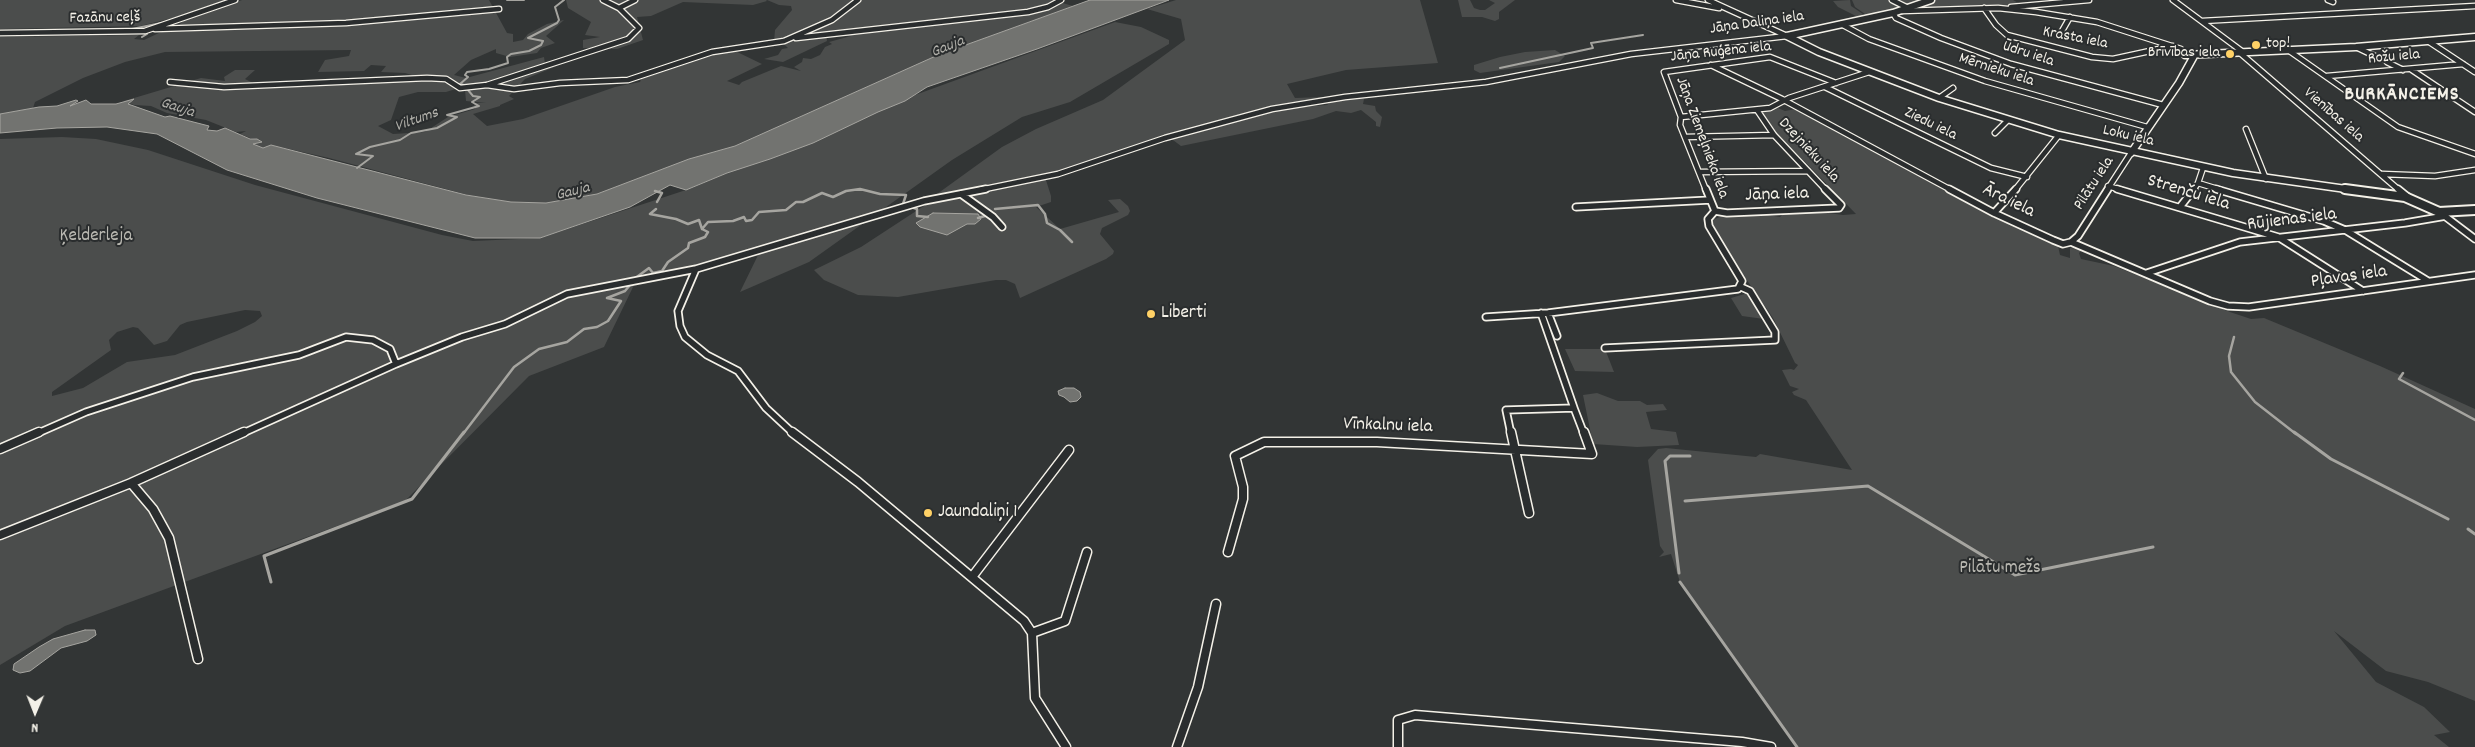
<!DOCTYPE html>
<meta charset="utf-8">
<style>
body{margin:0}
#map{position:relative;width:2475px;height:747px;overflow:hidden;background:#323535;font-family:Dekko,sans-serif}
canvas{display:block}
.north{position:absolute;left:10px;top:687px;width:50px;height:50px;-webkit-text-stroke:4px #2a2d2e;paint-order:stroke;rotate:181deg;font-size:14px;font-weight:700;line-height:20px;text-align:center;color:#f4f1e8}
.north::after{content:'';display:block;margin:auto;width:18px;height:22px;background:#f4f1e8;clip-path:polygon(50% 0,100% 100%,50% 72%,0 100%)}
</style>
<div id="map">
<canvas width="2475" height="747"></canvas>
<div class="north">N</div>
</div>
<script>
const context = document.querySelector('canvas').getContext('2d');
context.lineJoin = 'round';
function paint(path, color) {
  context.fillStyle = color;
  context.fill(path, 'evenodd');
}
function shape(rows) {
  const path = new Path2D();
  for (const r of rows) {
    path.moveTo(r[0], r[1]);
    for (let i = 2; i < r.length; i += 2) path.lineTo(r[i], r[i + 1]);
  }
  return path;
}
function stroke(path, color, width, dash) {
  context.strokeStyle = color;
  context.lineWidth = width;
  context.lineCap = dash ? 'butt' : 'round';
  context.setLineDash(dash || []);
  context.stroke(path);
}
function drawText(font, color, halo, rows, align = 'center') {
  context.font = font + ' Dekko,sans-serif';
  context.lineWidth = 4;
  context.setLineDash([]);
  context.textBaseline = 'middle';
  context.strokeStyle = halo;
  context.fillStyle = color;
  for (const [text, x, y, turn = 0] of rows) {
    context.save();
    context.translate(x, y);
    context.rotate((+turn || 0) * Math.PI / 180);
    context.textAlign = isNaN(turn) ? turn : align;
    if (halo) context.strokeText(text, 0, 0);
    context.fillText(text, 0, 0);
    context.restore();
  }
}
paint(shape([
 [0,0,227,0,181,16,140,26,0,29],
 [242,0,489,0,507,33,513,34,513,42,523,40,528,34,547,24,564,20,546,36,555,43,541,48,537,53,510,57,496,53,496,49,471,60,454,75,466,78,544,57,545,64,499,79,484,87,493,89,498,86,494,86,514,77,557,66,525,79,509,96,514,99,500,105,500,106,473,114,487,126,523,119,615,87,640,82,642,77,693,59,733,50,762,64,727,81,739,85,742,82,781,66,801,71,794,67,802,62,803,58,811,59,820,55,825,47,832,44,829,42,851,36,826,35,827,41,783,62,764,59,778,55,782,49,788,48,783,43,787,41,803,38,801,33,774,42,775,30,792,10,791,6,779,5,767,0,1052,0,1073,6,938,55,735,146,689,159,597,194,546,203,511,202,468,195,329,158,271,145,263,148,252,143,261,142,257,139,250,138,240,134,246,131,236,132,206,120,167,113,151,106,134,105,124,101,201,78,225,81,224,77,235,70,255,70,245,79,259,86,419,77,405,73,381,72,386,66,371,65,364,71,318,72,325,60,349,56,351,50,165,52,125,62,83,78,35,102,33,108,0,114,0,37,139,35,134,39,144,40,161,32,184,27,179,25,183,21],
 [459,88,465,90,466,101,486,103,474,103,475,109,448,117,425,132,393,134,378,126,391,120,399,97,418,92,446,92],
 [566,0,766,0,767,1,753,5,683,2,651,16,637,17,643,40,617,49,583,48,583,40,600,37,585,35,591,22,568,8],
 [1176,0,1420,0,1438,63,1346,70,1287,84,1295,98,1323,97,1324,100,1296,104,1301,107,1327,105,1331,102,1354,98,1364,99,1363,104,1375,106,1376,111,1382,117,1380,127,1376,126,1376,122,1361,110,1351,113,1336,111,1313,119,1181,146,1169,137,1056,172,963,192,937,194,1002,147,1036,129,1103,100,1185,40,1181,19,1147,9],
 [1458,0,1470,0,1474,8,1480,10,1485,10,1495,3,1489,0,1515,0,1499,12,1499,19,1495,21,1482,17,1462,17],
 [1850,0,1851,6,1863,14,1861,17,1858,17,1838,7,1833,1],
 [1852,0,2013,0,2022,5,1901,11,1866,20,1865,14,1855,7],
 [1115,22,1141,27,1169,40,1169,44,1070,102,1022,117,952,160,809,262,740,292,762,247,634,285,604,347,529,376,405,501,65,626,0,665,0,139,62,137,96,139,148,150,255,185,442,235,473,241,540,238,692,188,885,106],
 [245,310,260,311,262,316,255,322,237,331,175,355,127,362,83,388,52,396,52,392,111,350,109,340,117,332,133,327,138,328,154,345,167,341,180,325,187,322],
 [1555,50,1565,56,1559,62,1480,73,1474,70,1474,65,1500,57,1525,52],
 [1778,108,1785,111,1796,109,2058,246,2060,255,2070,258,2070,248,2083,249,2079,253,2081,259,2114,266,2230,312,2251,319,2264,318,2380,366,2475,409,2475,701,2428,682,2386,671,2334,631,2376,682,2424,707,2450,732,2434,735,2449,747,1797,747,1680,582,1671,554,1659,557,1664,552,1660,546,1648,460,1658,449,1666,448,1756,457,1760,454,1852,470,1806,400,1794,395,1792,392,1799,389,1790,386,1782,370,1791,369,1794,370,1798,365,1795,363,1773,318,1715,234,1710,221,1722,216,1755,213,1780,217,1785,212,1815,211,1843,215,1856,214,1764,120,1760,113],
 [1045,177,1051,196,1051,202,1036,207,1060,229,1119,212,1108,200,1120,199,1128,206,1130,211,1128,215,1102,228,1100,234,1114,251,1113,254,1106,259,1020,298,1015,284,1006,280,996,280,898,297,858,295,824,280,814,270,861,247,933,200,983,193],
 [1748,293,1764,319,1742,316,1731,298],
 [1565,349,1605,349,1614,372,1575,371],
 [1597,393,1618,401,1640,401,1647,405,1663,404,1667,410,1646,412,1651,429,1676,432,1679,445,1637,447,1593,444,1583,395]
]), '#4b4d4c');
const water = shape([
 [1090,0,1169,0,1037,49,927,87,905,101,878,112,813,143,770,159,727,173,686,190,670,185,630,207,540,238,475,238,317,198,227,170,157,134,107,127,57,128,0,133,0,114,39,107,57,106,76,100,78,101,70,106,86,100,91,104,116,104,134,99,128,104,165,117,170,116,209,126,207,130,217,131,225,128,250,139,257,139,262,142,253,144,263,148,271,145,466,195,511,202,546,203,597,194,689,159,735,146,938,55,1090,0],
 [933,213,978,214,981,219,975,224,967,224,947,235,920,227,916,223,933,213],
 [1065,388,1074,388,1080,392,1081,397,1077,401,1070,402,1064,397,1059,395,1058,391,1065,388],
 [85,630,95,630,96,635,87,641,61,648,30,671,20,673,13,670,14,664,39,647,53,639,85,630]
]);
paint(water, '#727370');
stroke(water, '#a6a5a0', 1);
stroke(shape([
 [507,0,524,0],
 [132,29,161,23],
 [103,34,132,33],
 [142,37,147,34,143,33],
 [1500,68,1593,48,1591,43,1643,35],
 [357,168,373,156,356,154,370,147,400,140,411,133,437,128,457,117,447,115,479,106,472,102,480,97,473,96,468,90,468,86,460,84,468,77,465,75,467,72,489,69,508,63,507,57,511,54,529,51,541,45,543,41,528,38,557,23,559,20,555,7,564,0],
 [854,190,863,190]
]), '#a6a5a0', 2);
stroke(shape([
 [655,191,662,193,657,202],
 [911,207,917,209,917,216,928,217],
 [656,209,650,214,676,219,688,224,699,220,702,229,708,222,733,221,744,217,746,221,752,220,759,212,786,210,796,202,803,202,822,193,833,197,846,191,860,189,880,194,906,195,903,204,905,205],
 [995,209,1038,205,1045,214,1047,223,1060,230,1072,242],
 [978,218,985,216],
 [634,279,649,268,653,273,662,271,668,262,688,248,689,243,705,237,708,232,702,229],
 [2234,337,2229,356,2231,372,2255,402,2296,434],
 [2403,373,2399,379,2475,420],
 [463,434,514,367,539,349,567,342,584,329,597,327,608,321,621,301,607,298,625,291,630,285]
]), '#a6a5a0', 2.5);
stroke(shape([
 [2294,432,2331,459,2448,519],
 [1685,501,1868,486,2015,575,2153,547],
 [2468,529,2475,534],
 [1679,573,1665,461,1670,456,1690,456],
 [271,582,264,556,412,499,464,432],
 [1680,582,1797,747]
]), '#a6a5a0', 3);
const streetFar2 = shape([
 [603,0,619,8],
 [1676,0,1719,8],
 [1708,0,1787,36],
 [1892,0,1908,8],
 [2173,0,2243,52],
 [2328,0,2333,2],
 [2011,7,2089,0],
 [1984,8,1996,25,2007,35,2092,57,2113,59,2173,46],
 [1902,11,1998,8,2036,12,2097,22,2181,49],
 [1893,13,1896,18,1941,38,2011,64,2163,105],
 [2202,21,2475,6],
 [1841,24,1869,39,1985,81,2147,127],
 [155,29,346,23,499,9],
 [2062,31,2070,17],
 [0,33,145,31,235,0],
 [796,38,1028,12,1048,7,1061,0],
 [2428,41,2475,72],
 [2356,47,2381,59],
 [2288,50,2398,127,2475,154],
 [2239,52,2399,190],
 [2387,62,2403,70],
 [1711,65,1782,99,1951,190],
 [2412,70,2475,112],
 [2327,76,2463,64],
 [170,82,224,87,427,78,446,79,460,88,487,85,628,39,639,28,619,8,635,0],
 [487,85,514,89,560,83,628,80,712,52,784,41,832,20,858,0],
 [1825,87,1991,168,2027,177],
 [1939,98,1953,88],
 [1757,110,1774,135,1826,190],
 [1681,117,1770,108,1789,98,1869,72],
 [2246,129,2266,179],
 [1995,133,2008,120],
 [1685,137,1774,135],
 [1699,172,1808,171],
 [2382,174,2435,176,2475,170],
 [2198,183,2221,190],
 [2108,186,2121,190],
 [980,190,1058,174,1165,138,1272,109,1345,97,1486,82,1631,54,1787,36],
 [1706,190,1680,125,1681,117,1664,72,1770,57,1836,83],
 [2015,190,2059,135],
 [2107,190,2131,153],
 [2193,190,2198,183,2203,168]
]);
const streetFar1 = shape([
 [1706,189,1715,211],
 [1949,189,1994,213,2053,240,2063,244,2071,242,2210,301,2228,306,2249,307,2475,275],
 [2117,189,2278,237,2363,291],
 [2216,189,2324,221,2345,230,2428,281],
 [2398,189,2409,198],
 [961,194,993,217,1002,227],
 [1576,207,1710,200],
 [2180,207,2194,189],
 [1715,211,1727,213,1839,208,1841,205,1825,189],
 [1994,213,2016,189],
 [2442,214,2475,239],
 [2071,242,2078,236,2108,189],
 [696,269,678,311,680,326,685,337,707,355,738,371,766,408,794,434],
 [2147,273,2240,242,2405,223,2446,216],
 [1548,313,1557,336],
 [1486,317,1548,313,1738,289,1742,281,1709,226,1708,219,1715,211],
 [1605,348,1775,340,1775,332,1750,291,1741,287],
 [1574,408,1584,434],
 [36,434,86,412,193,377,299,355,346,337,373,340,390,349,396,364,462,337,505,324,567,294,696,269,924,201,986,189],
 [241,434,396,364],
 [1511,434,1506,410,1574,408,1541,313]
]);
const street = shape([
 [792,432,858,482,1024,621,1032,633,1035,698,1066,747],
 [1511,432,1529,513],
 [0,449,39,432],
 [131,483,153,509,169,538,198,659],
 [0,535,131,483,244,432],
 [1228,552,1243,499,1243,487,1235,456,1264,442,1377,442,1592,454,1584,432],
 [972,577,1069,450],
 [1032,633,1065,621,1087,552],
 [1177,747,1198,687,1216,604],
 [1398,747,1398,720,1415,715,1742,742,1771,747]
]);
const secondaryFar1 = shape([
 [1787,36,1819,52,1939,98,2059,135,2233,173,2353,190],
 [1787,36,1893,13,1931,0],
 [2185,55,2356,47,2475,37],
 [2131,153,2179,83,2194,56]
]);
const secondary = shape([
 [2345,189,2405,197,2439,212,2475,210]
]);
stroke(streetFar2, '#f4f1e8', 7);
stroke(streetFar1, '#f4f1e8', 9);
stroke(street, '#f4f1e8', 11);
stroke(secondaryFar1, '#f4f1e8', 9);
stroke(secondary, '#f4f1e8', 12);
stroke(streetFar2, '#2a2d2e', 4.5);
stroke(streetFar1, '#2a2d2e', 5.5);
stroke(street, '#2a2d2e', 8);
stroke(secondaryFar1, '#2a2d2e', 6);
stroke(secondary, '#2a2d2e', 8);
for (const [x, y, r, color] of [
 [2256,45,5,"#ffd166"],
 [2230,54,5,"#ffd166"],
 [1151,314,5,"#ffd166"],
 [928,513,5,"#ffd166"]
]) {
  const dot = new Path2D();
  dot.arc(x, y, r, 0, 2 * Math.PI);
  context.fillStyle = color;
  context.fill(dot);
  stroke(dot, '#2a2d2e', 2);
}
drawText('16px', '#f4f1e8', '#2a2d2e', [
 ["Fazānu ceļš",105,19,-1],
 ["Jāņa Daliņa iela",1757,24,-8],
 ["Krasta iela",2075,39,11],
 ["Jāņa Ruģēna iela",1721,53,-6],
 ["Ūdru iela",2028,55,18],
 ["Rožu iela",2394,58,-5],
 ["Mērnieku iela",1996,71,18],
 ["Vienības iela",2333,116,41],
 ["Ziedu iela",1930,125,26],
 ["Loku iela",2128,137,13],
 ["Jāņa Ziemeļnieka iela",1701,138,70],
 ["Dzejnieku iela",1808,151,47],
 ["Pilātu iela",2095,184,-57]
]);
drawText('16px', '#f4f1e8', '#2a2d2e', [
 ["top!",2266,45],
 ["Brīvības iela",2220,54,"right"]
], 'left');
drawText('italic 16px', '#b3b2ac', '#2a2d2e', [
 ["Gauja",948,48,-22],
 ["Gauja",177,109,18],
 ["Viltums",417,121,-20],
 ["Gauja",573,193,-14]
]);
drawText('19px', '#f4f1e8', '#2a2d2e', [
 ["Strenču iela",2188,194,17],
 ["Jāņa iela",1777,196,-2],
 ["Āra iela",2008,202,26],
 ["Rūjienas iela",2292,221,-7],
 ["Pļavas iela",2349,278,-8],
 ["Vīnkalnu iela",1388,427,2]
]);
drawText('19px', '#b9b8b1', '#2a2d2e', [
 ["Ķelderleja",96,237],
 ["Pilātu mežs",2000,569]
]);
drawText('19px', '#f4f1e8', '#2a2d2e', [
 ["Liberti",1161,314],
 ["Jaundaliņi 1",938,513]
], 'left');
context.letterSpacing = '1px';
drawText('bold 20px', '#f4f1e8', '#2a2d2e', [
 ["BURKĀNCIEMS",2402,96]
]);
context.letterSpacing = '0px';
</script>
